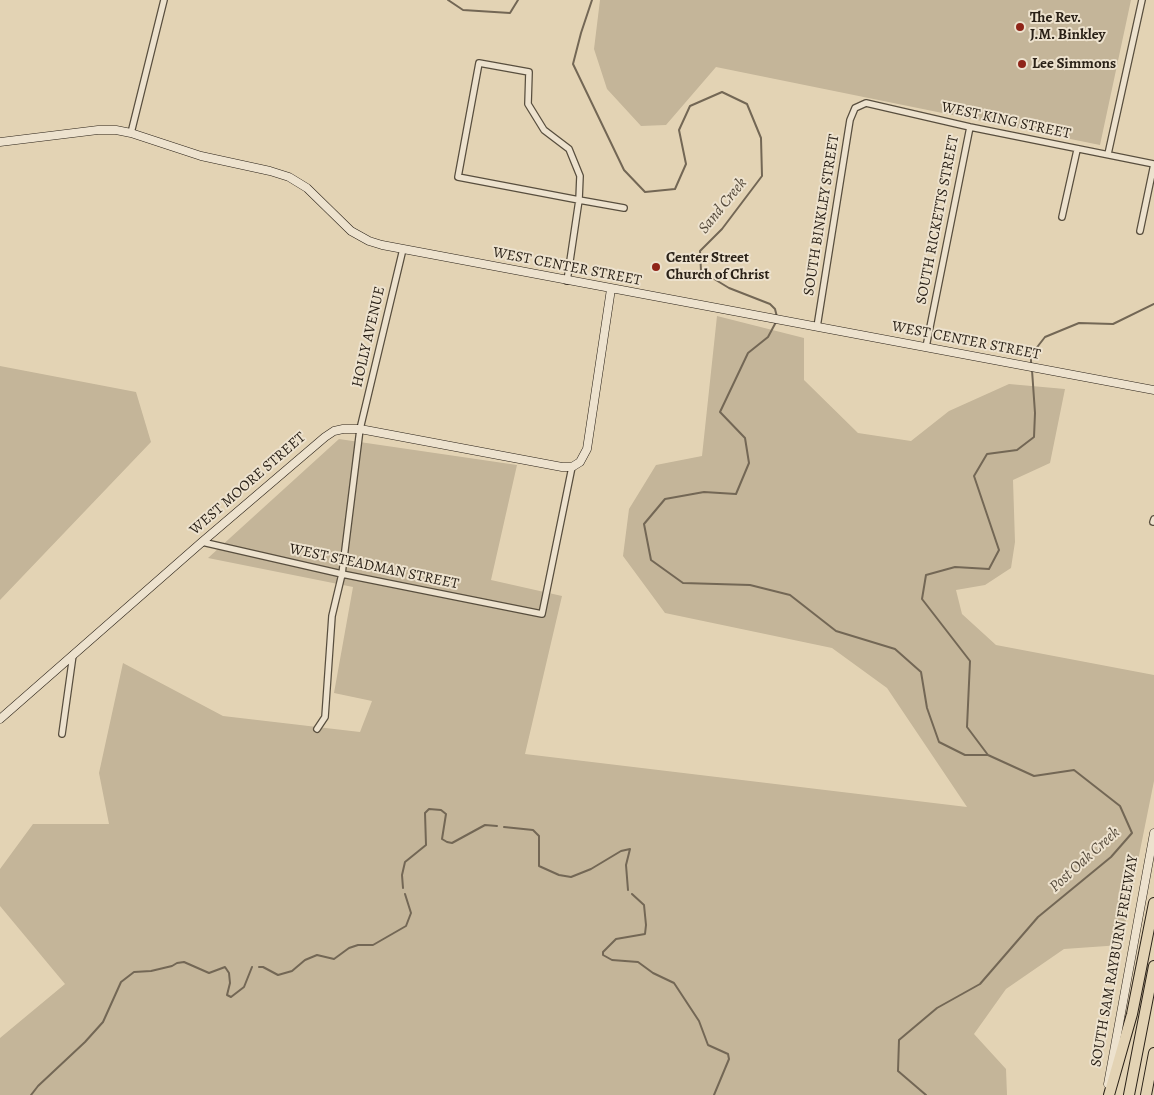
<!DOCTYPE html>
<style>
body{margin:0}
canvas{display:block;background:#e3d3b4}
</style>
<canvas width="1154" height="1095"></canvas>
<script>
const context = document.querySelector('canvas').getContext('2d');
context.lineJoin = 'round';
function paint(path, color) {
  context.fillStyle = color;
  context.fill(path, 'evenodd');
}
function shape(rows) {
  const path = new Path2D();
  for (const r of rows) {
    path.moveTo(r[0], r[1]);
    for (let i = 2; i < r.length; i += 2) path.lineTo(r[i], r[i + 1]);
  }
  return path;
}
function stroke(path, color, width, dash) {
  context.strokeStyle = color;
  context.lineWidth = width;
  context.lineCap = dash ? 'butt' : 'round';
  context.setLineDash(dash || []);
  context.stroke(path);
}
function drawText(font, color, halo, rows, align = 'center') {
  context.font = font + ' Alegreya,serif';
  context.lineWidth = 4;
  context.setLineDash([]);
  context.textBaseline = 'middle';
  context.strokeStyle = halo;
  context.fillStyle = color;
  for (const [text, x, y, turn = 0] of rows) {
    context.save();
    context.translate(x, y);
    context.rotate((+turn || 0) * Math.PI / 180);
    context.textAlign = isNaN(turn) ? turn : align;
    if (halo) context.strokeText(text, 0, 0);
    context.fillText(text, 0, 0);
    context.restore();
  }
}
paint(shape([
 [600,0,1131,0,1100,145,716,67,666,125,641,126,607,89,594,49],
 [717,316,804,338,804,380,858,433,911,441,949,411,1009,384,1065,389,1050,463,1013,480,1015,542,1011,568,985,585,956,590,962,614,996,645,1154,675,1154,781,1121,945,1064,949,1006,989,974,1034,1006,1069,1007,1095,0,1095,0,1038,65,984,0,906,0,869,33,824,109,824,99,773,123,663,223,716,360,732,372,701,334,693,353,587,208,558,339,439,517,465,491,580,562,596,525,754,967,807,887,688,832,648,665,613,623,556,629,509,656,465,702,456],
 [0,366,136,392,151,442,0,600]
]), '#c4b599');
stroke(shape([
 [448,0,463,10,510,13,518,0],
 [592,0,581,33,573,64,624,170,645,192,675,189,686,164,679,130,690,106,722,92,747,104,761,138,762,176,722,229,700,251,701,271,729,288,770,304,775,309,777,317],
 [776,322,768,337,748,353,720,412,745,438,749,463,736,494,704,492,665,499,644,524,651,560,683,583,750,585,790,595,836,631,895,649,921,672,927,708,939,742,965,755,988,755],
 [1031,365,1031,355,1045,337,1079,323,1113,324,1154,304],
 [504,827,533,830,539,836,539,866,559,875,571,877,591,869,621,851,630,849,626,865,628,890],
 [403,888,402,875,405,862,426,845,425,813,429,809,441,810,446,814,442,839,447,842,452,843,485,825,497,826],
 [632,894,644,905,646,925,645,934,616,939,603,952,603,955,612,960,638,962,653,973,674,983,699,1021,708,1045,728,1054,729,1059,714,1095],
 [259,967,263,967,278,975,292,971,305,960,317,955,334,959,349,948,358,945,373,945,406,926,411,913,405,894],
 [31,1095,38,1086,85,1042,103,1022,121,982,134,972,151,971,172,966,177,963,184,962,209,973,225,967,229,973,230,983,227,995,231,997,244,987,252,967],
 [926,1095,898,1071,899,1040,937,1008,980,984,1038,917,1111,857,1132,833,1120,806,1074,770,1034,776,988,755,967,727,970,661,922,599,926,575,955,567,989,569,999,550,974,476,987,454,1017,450,1034,437,1035,413,1032,370]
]), '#736755', 2);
const street = shape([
 [131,133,164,0],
 [1108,154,1142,0],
 [1062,217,1077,150],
 [1140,231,1154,164],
 [567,281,579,200,580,176,569,149,544,130,528,104,529,72,479,63,458,177,579,200,624,208],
 [817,327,850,120,855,108,866,103,970,127,1154,164],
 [926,347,970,127],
 [1153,522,1154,519],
 [202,542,342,574,542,614,572,467],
 [317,729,325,717,332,616,342,574,360,429,403,249],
 [62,734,73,655]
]);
const secondary = shape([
 [0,142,98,130,116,130,131,133,201,156,270,171,289,177,307,188,351,231,369,241,382,245,1154,390],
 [0,719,202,542,325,437,334,431,343,429,360,429,562,467,572,467,580,462,587,449,611,289],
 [1108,1084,1154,833]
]);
const highway = shape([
 [1109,1095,1132,1014,1154,903],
 [1129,1095,1154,966],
 [1146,1095,1154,1053]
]);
stroke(street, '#584e3e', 8);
stroke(secondary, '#2a2117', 9);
stroke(highway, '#2a2117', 12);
stroke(street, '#ede2ce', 5.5);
stroke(secondary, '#ede2ce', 8);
stroke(highway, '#e3d3b4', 10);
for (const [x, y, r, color] of [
 [1020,27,5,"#8f2418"],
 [1022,64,5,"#8f2418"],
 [656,267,5,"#8f2418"]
]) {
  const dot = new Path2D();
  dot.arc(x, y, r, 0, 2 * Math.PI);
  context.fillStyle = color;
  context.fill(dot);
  stroke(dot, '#ede2ce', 2);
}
drawText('bold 15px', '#2a2117', '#ede2ce', [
 ["The Rev.",1030,18],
 ["J.M. Binkley",1030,35],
 ["Lee Simmons",1032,64],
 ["Center Street",666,258],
 ["Church of Christ",666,275]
], 'left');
drawText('15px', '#2a2117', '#ede2ce', [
 ["WEST KING STREET",1006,121,12],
 ["SOUTH BINKLEY STREET",822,215,-81],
 ["SOUTH RICKETTS STREET",938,220,-79],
 ["WEST CENTER STREET",567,267,11],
 ["HOLLY AVENUE",369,337,-77],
 ["WEST CENTER STREET",966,341,11],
 ["WEST MOORE STREET",248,484,-41],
 ["WEST STEADMAN STREET",374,567,12],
 ["SOUTH SAM RAYBURN FREEWAY",1115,961,-80]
]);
drawText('italic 16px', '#554a3b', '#ede2ce', [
 ["Sand Creek",723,206,-51],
 ["Post Oak Creek",1085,860,-42]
]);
</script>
